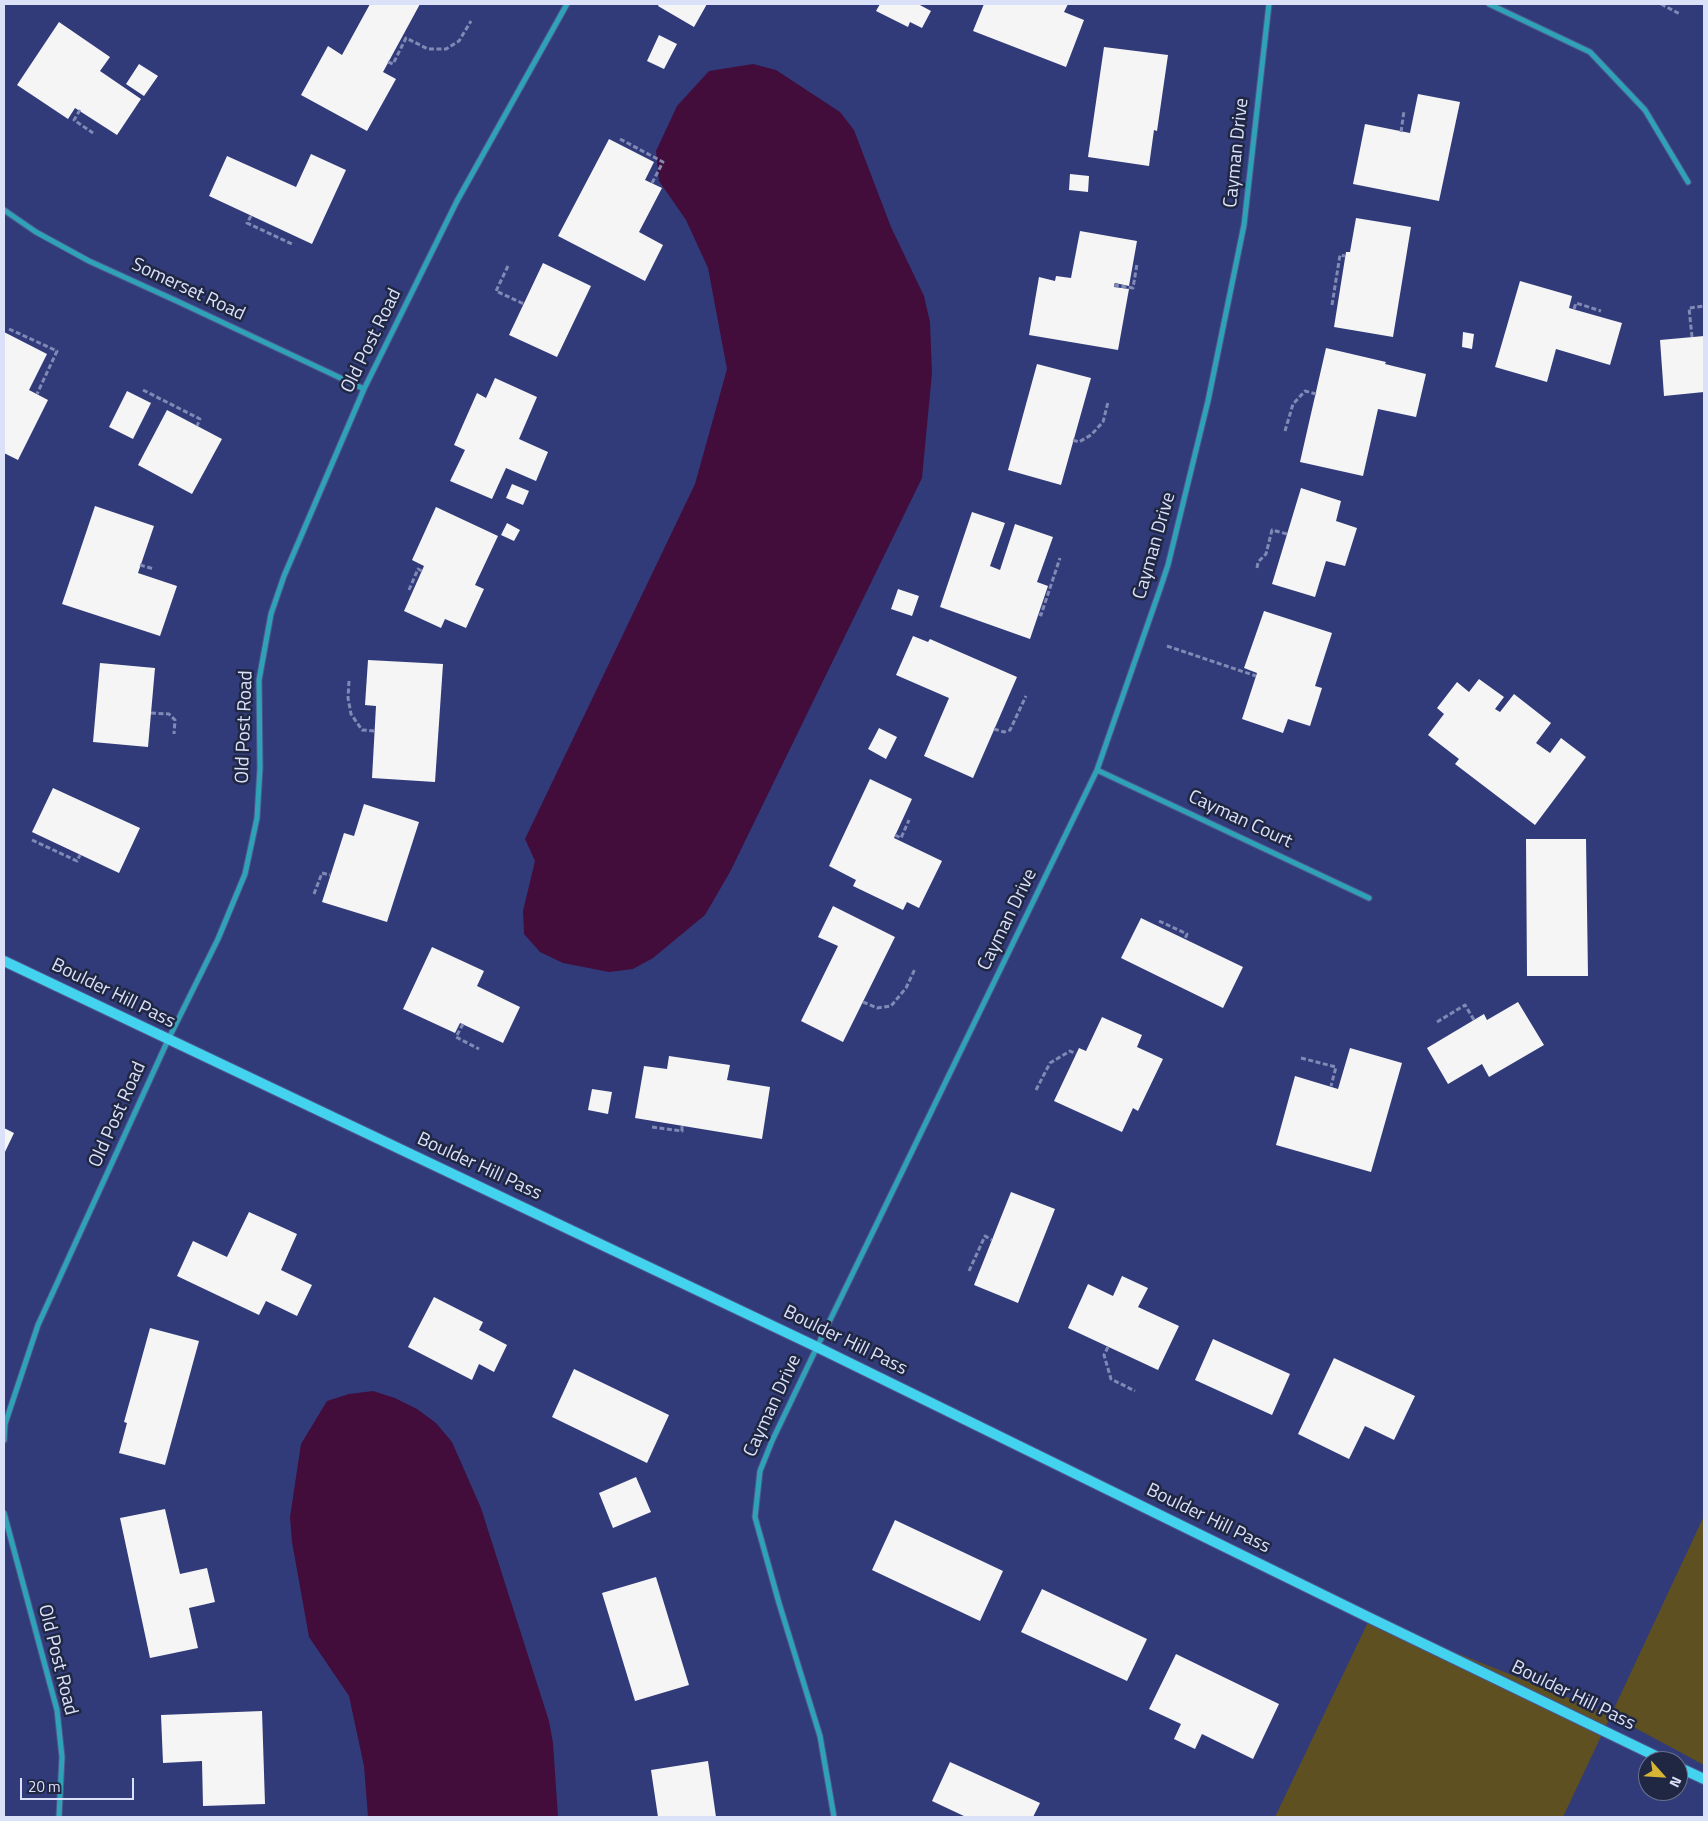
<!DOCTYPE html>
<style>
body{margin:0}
#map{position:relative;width:1708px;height:1821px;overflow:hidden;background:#313b7a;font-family:"Titillium Web",sans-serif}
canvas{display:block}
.frame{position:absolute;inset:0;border:5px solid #dbe1f8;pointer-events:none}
.north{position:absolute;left:1638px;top:1751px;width:50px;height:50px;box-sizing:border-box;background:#202743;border:1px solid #6b718b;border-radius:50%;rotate:116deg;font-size:14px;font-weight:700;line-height:20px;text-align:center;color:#dbe1f8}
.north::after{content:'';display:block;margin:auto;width:18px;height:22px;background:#d7b434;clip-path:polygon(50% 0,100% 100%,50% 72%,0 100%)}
.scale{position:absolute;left:20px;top:1778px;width:114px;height:22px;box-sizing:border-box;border:2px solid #dbe1f8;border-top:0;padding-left:6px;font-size:15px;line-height:18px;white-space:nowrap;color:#dbe1f8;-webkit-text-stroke:4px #202743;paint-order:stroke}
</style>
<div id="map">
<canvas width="1708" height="1821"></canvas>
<div class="frame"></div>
<div class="north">N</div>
<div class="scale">20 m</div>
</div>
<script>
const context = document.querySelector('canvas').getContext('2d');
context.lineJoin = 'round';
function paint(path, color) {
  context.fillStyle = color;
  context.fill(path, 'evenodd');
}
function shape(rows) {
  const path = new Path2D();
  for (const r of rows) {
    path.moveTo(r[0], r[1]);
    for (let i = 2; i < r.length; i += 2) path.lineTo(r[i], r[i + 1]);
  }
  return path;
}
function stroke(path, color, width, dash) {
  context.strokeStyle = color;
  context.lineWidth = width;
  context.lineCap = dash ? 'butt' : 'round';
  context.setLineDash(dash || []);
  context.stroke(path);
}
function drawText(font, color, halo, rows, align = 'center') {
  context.font = font + ' "Titillium Web",sans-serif';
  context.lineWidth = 5;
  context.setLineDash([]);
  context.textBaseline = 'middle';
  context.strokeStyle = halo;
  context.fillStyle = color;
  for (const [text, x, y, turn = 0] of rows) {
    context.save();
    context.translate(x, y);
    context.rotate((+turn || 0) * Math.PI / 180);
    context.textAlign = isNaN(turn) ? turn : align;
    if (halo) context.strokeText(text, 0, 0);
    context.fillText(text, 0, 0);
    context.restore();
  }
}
paint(shape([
 [1704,1516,1704,1765,1611,1715,1563,1817,1275,1817,1370,1618,1611,1715]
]), '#5e5021');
paint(shape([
 [753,64,776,70,840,112,854,130,891,227,924,296,930,322,932,373,922,478,730,872,705,915,653,958,633,969,609,972,563,963,540,952,524,934,523,911,535,861,525,839,695,484,727,369,708,268,686,220,659,181,656,151,677,106,709,71],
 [373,1391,395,1398,417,1409,436,1423,452,1442,481,1508,549,1721,553,1743,558,1817,368,1817,364,1766,349,1696,309,1637,292,1542,290,1517,301,1444,327,1401,349,1394]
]), '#420d3b');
paint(shape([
 [370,4,420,4,383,72,396,79,367,131,301,95,328,46,342,55],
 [659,4,707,4,694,27,658,6],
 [880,4,918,4,931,11,922,28,910,22,908,27,876,11],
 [984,4,1068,4,1064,12,1084,20,1066,67,973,31],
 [59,22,110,57,100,71,141,99,117,135,75,108,68,119,17,85],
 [659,35,677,44,664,69,647,61],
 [1104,47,1168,55,1157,131,1154,130,1149,166,1088,157],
 [139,64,158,76,144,96,126,84],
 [1418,94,1460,102,1439,201,1353,184,1365,124,1410,133],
 [609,139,654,162,645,180,662,188,639,232,663,245,645,281,558,236],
 [311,154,346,170,312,244,209,196,227,156,296,187],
 [1070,174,1089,176,1088,192,1069,190],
 [1356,218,1411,227,1393,337,1334,327,1346,252,1350,252],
 [1080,231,1137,241,1129,286,1115,283,1114,285,1114,287,1129,289,1118,350,1029,335,1039,277,1055,281,1056,276,1071,278],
 [543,263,591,286,557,357,509,335],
 [1520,281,1572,296,1569,308,1622,323,1610,365,1556,349,1547,382,1495,367],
 [4,332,47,354,29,390,48,400,18,460,4,453],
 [1463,332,1474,334,1472,349,1462,347],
 [1704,336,1704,392,1664,396,1660,340],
 [1326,348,1386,362,1385,364,1426,374,1416,417,1378,409,1363,476,1300,462],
 [1037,364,1091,378,1061,485,1008,470],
 [495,378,537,397,519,439,548,452,536,481,506,468,492,499,450,481,465,450,454,445,465,420,477,393,486,398],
 [127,391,151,403,133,439,109,427],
 [167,410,222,439,192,494,138,465],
 [512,484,529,491,523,505,506,498],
 [1301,488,1341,501,1336,521,1357,528,1345,566,1326,561,1315,597,1272,584],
 [95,506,154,526,138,573,177,586,160,636,62,604],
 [436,507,498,536,475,585,484,589,466,628,445,619,441,628,404,611,424,566,412,560],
 [972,512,1005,523,990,566,1000,570,1015,524,1053,537,1037,582,1048,586,1030,639,940,607],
 [507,523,520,530,514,541,501,535],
 [898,589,919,596,912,616,891,609],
 [1264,611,1332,633,1315,686,1322,688,1310,726,1288,719,1283,733,1242,719,1257,673,1244,668],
 [913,636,928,642,930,639,1017,677,973,778,924,756,949,698,896,675],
 [368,660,443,664,435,782,372,778,376,706,365,705],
 [100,663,155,668,148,747,93,742],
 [1479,679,1504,697,1495,709,1500,712,1514,694,1551,723,1536,743,1550,753,1561,738,1586,757,1535,825,1455,764,1459,759,1428,735,1444,714,1437,708,1457,682,1469,692],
 [879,728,897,737,886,759,868,749],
 [870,779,912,799,894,838,942,861,919,908,907,902,903,910,853,886,856,880,829,866],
 [53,788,140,828,119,873,32,832],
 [364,804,419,822,387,922,322,902,344,833,354,836],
 [1526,839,1586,839,1588,976,1527,976],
 [833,906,895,937,843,1042,801,1021,838,946,818,937],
 [1141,918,1243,967,1223,1008,1121,958],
 [432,947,484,971,477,986,520,1007,503,1043,460,1023,455,1033,403,1009],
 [1518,1002,1544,1045,1489,1077,1482,1064,1448,1084,1427,1048,1484,1014,1487,1020],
 [1102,1017,1142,1035,1137,1047,1163,1059,1138,1111,1133,1108,1122,1132,1054,1101,1079,1048,1086,1051],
 [1350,1048,1402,1063,1371,1172,1276,1145,1295,1076,1338,1089],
 [669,1056,730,1065,727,1080,770,1087,762,1139,635,1118,644,1066,667,1069],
 [592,1089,612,1092,608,1114,588,1110],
 [4,1128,14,1133,4,1154],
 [1011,1192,1055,1209,1018,1303,974,1285],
 [249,1212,297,1234,281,1270,312,1285,297,1316,266,1301,259,1315,177,1276,193,1241,227,1257],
 [1122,1276,1148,1288,1138,1307,1179,1326,1158,1370,1068,1328,1088,1284,1113,1296],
 [434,1297,483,1322,479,1330,507,1345,494,1372,479,1364,472,1380,408,1347],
 [150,1328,199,1341,165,1465,119,1453,127,1423,124,1422],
 [1213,1339,1290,1374,1272,1415,1195,1380],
 [1334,1358,1415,1396,1394,1440,1365,1426,1349,1459,1298,1434],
 [574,1369,669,1415,647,1463,552,1417],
 [636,1477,651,1512,613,1528,599,1493],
 [165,1509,180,1574,207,1568,215,1602,189,1608,198,1648,150,1658,120,1518],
 [895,1520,1003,1571,980,1621,872,1570],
 [656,1577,689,1685,635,1701,602,1593],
 [1042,1589,1147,1639,1127,1681,1021,1632],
 [1176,1654,1279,1704,1253,1759,1202,1734,1195,1749,1174,1739,1181,1724,1149,1709],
 [262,1711,265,1804,203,1806,202,1761,163,1763,161,1715],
 [708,1761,716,1817,658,1817,651,1770],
 [950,1762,1040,1803,1033,1817,966,1817,932,1801]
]), '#f5f5f5');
const street = shape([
 [1489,4,1590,52,1645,110,1688,182],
 [4,210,36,232,89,261,179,302,364,389],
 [1097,770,1369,898],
 [4,1440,5,1424,38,1325,168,1040,218,939,245,874,257,818,260,768,259,680,271,614,284,576,364,389,457,201,567,4],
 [4,1513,57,1710,62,1757,59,1817],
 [834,1817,820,1736,779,1603,755,1517,760,1471,772,1441,817,1347,1097,770,1160,589,1168,565,1208,401,1244,225,1269,4]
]);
const secondary = shape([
 [4,961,817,1347,1370,1618,1666,1761],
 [1678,1767,1704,1779]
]);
stroke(street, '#4c568e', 7);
stroke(secondary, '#4c568e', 12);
stroke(shape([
 [1661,4,1680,14],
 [388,62,393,64,406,38,428,49,446,49,459,41,471,21],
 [80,110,74,120,93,133],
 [1401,132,1404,111],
 [620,139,663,162,652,183],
 [251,216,247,223,292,244],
 [508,266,496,291,524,304],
 [1114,285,1133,288,1137,264],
 [1332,305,1340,255,1345,256],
 [1574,309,1576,303,1601,311],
 [9,329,57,351,37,394],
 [1692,337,1689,308,1704,306],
 [143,390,200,419,197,426],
 [1285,431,1293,404,1305,391,1316,394],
 [1073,440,1079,442,1091,435,1103,422,1108,402],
 [140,565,154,569],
 [1257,568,1258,562,1266,554,1272,530,1287,534],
 [409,590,418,569,422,571],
 [1039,614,1041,615,1060,558],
 [1167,646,1256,676],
 [349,681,348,698,351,714,362,730,375,731],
 [151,713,169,714,175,720,174,734],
 [994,729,1004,732,1010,730,1026,696],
 [895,835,901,838,909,820],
 [32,840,77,861,80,855],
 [314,894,322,873,330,875],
 [1159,921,1187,934,1185,939],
 [863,1002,877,1008,891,1006,906,988,915,969],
 [1437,1022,1465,1005,1474,1020],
 [463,1024,456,1037,479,1049],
 [1301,1058,1336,1067,1331,1086],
 [1036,1090,1050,1063,1070,1051,1076,1054],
 [652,1127,682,1131,682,1126],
 [969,1271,985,1236,992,1240],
 [1108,1347,1104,1355,1111,1379,1135,1391]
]), '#8189b5', 3, [5, 2.5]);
stroke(street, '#30a2b7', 5);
stroke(secondary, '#43d3ee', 10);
drawText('19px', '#dbe1f8', '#202743', [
 ["Cayman Drive",1237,153,-84],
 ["Somerset Road",188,290,25],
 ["Old Post Road",372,341,-64],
 ["Cayman Drive",1155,546,-74],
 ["Old Post Road",245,727,-88],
 ["Cayman Court",1240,820,25],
 ["Cayman Drive",1008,920,-64],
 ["Boulder Hill Pass",113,994,26],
 ["Old Post Road",118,1115,-66],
 ["Boulder Hill Pass",479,1167,25],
 ["Boulder Hill Pass",845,1341,26],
 ["Cayman Drive",773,1406,-65],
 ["Boulder Hill Pass",1208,1519,26],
 ["Old Post Road",57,1660,76],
 ["Boulder Hill Pass",1573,1696,26]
]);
</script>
